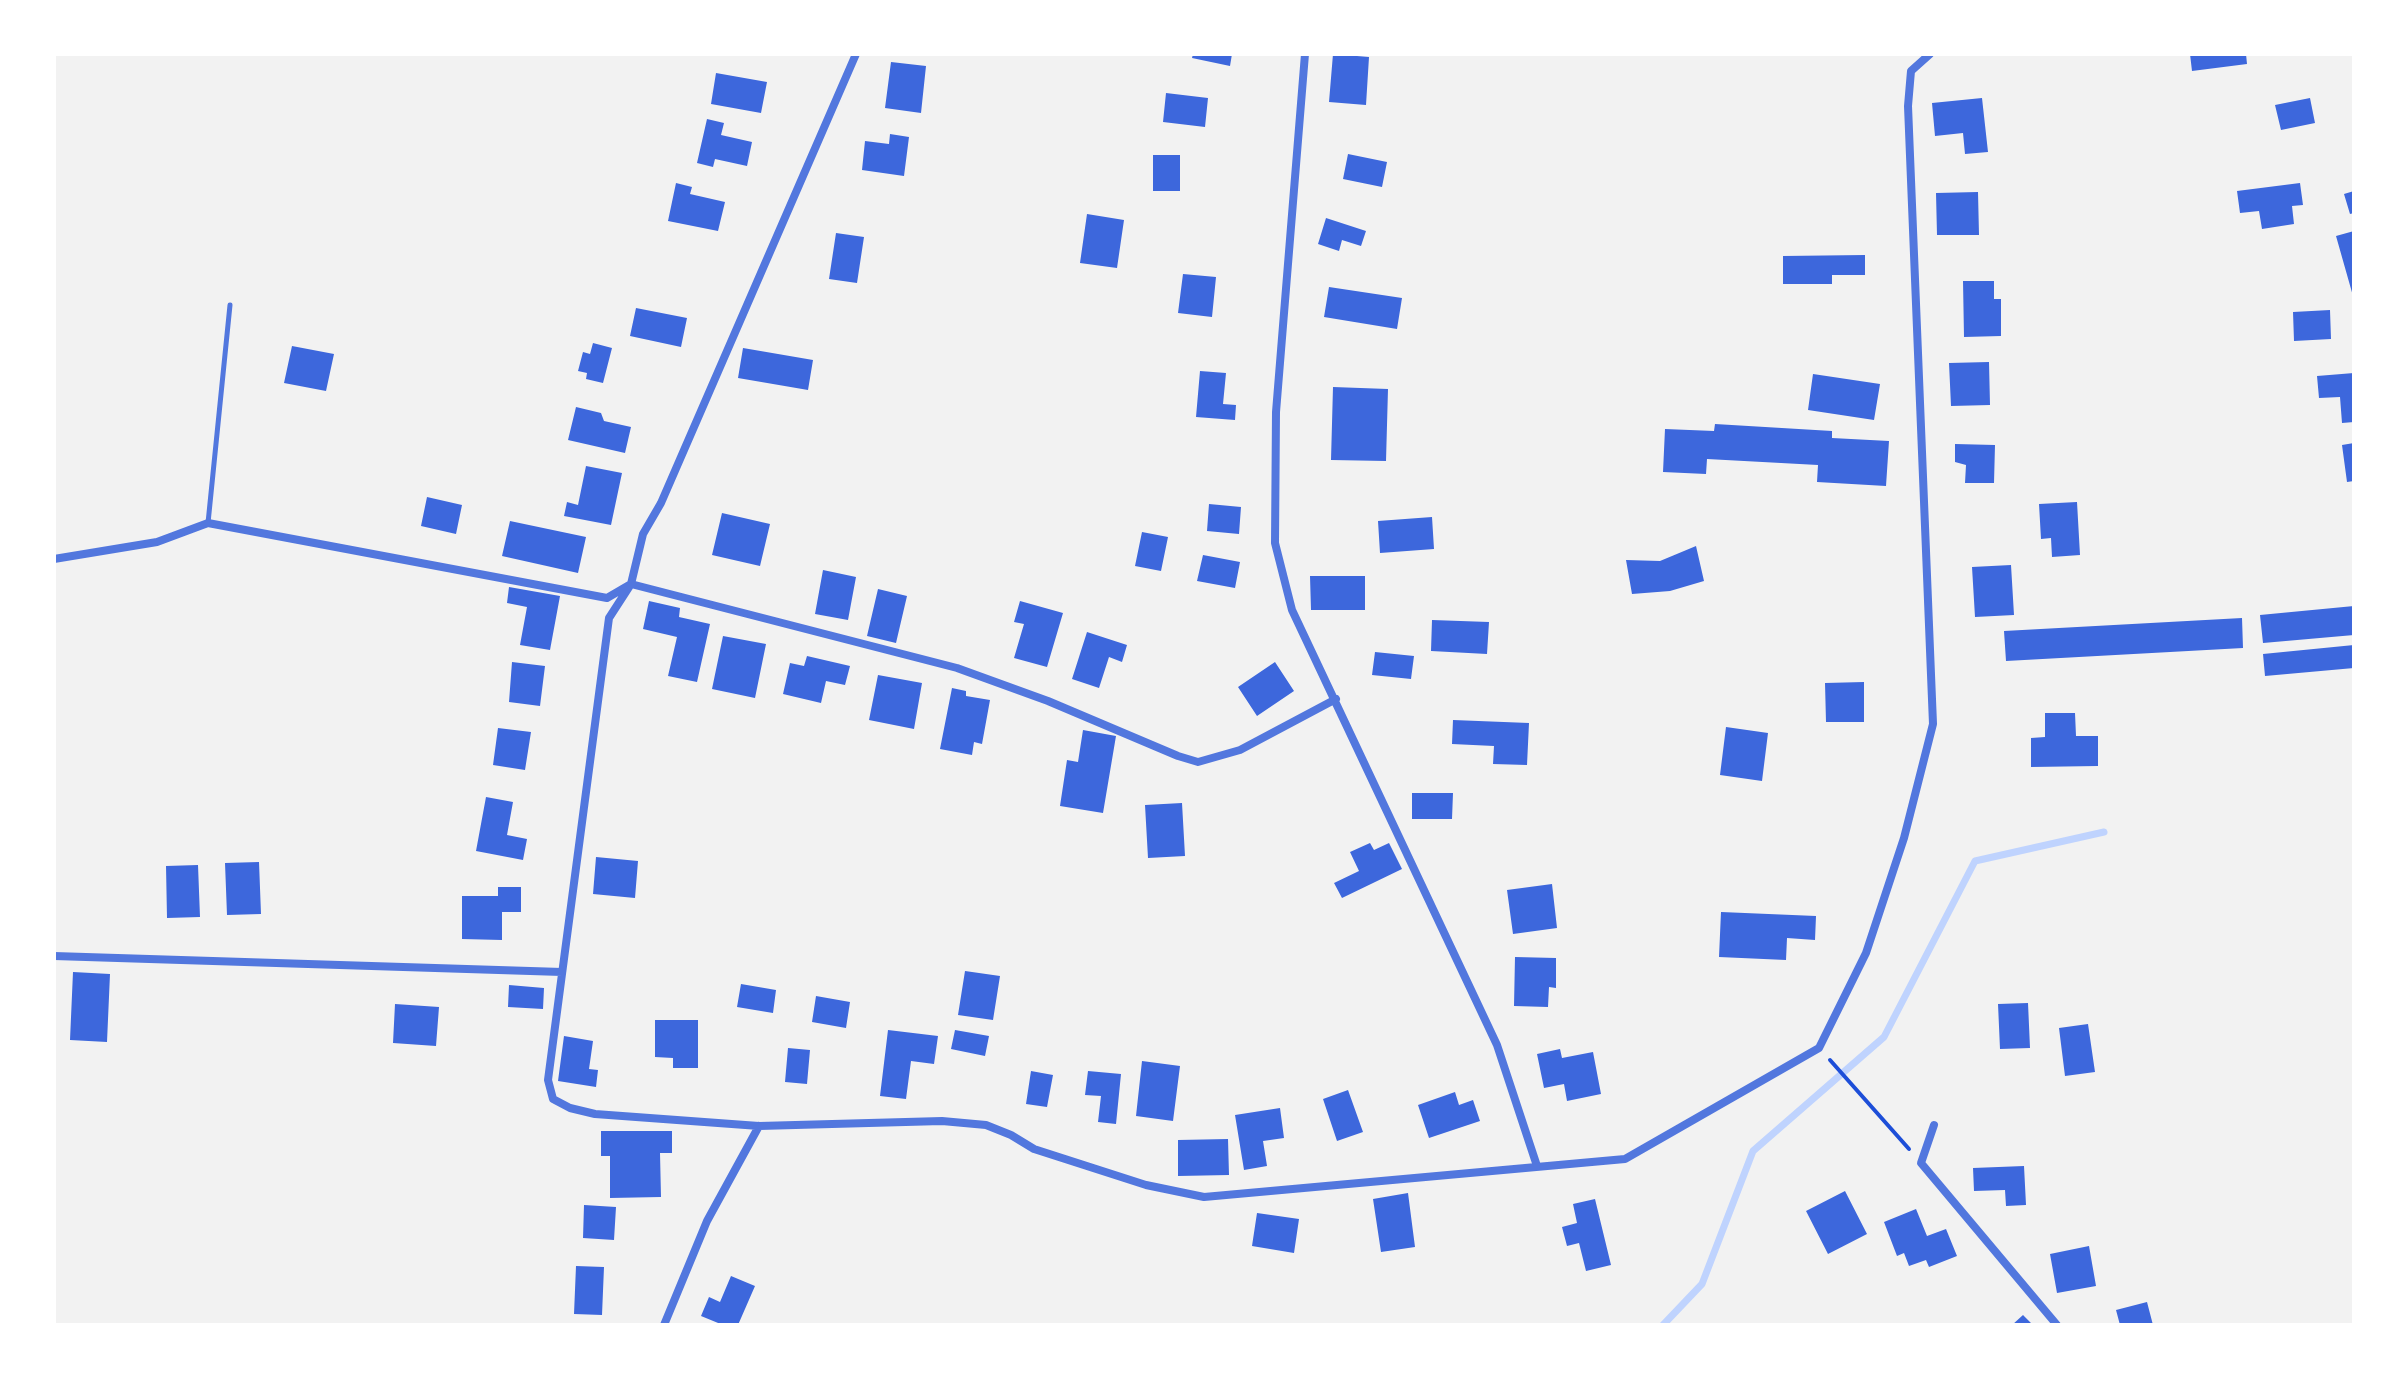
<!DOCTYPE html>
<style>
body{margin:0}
#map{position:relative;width:2408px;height:1379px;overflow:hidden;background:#f2f2f2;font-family:Mulish,sans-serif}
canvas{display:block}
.frame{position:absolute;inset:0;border:56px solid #fff;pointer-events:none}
</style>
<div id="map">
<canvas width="2408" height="1379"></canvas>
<div class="frame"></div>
</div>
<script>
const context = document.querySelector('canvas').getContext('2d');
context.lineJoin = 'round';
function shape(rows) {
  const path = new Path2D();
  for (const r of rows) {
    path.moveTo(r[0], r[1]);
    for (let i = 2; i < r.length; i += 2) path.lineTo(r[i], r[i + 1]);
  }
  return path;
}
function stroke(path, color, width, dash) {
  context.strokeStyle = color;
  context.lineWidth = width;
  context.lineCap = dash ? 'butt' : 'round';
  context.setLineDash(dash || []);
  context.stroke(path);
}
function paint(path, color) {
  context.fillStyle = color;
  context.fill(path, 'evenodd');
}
stroke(shape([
 [1663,1325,1702,1284,1753,1151,1884,1037,1975,861,2104,832]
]), '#bfd3fe', 7);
paint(shape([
 [1193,54,1232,54,1230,66,1192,58],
 [1333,54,1369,57,1366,105,1329,102],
 [2190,54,2246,54,2247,64,2192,71],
 [891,62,926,66,921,113,885,108],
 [716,73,767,82,761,113,711,104],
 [1166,93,1208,98,1205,127,1163,122],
 [1982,98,1988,152,1965,154,1963,133,1935,136,1932,103],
 [2310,98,2315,123,2281,130,2275,105],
 [707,119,724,123,721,135,752,142,747,166,715,159,713,167,697,163],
 [890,134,909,137,904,176,862,170,865,141,889,144],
 [1348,154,1387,162,1382,187,1343,179],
 [1153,155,1180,155,1180,191,1153,191],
 [676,183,692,187,690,194,725,202,718,231,668,221],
 [2300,183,2303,205,2292,206,2294,224,2262,229,2259,211,2240,213,2237,191],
 [2354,191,2354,213,2350,214,2344,194],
 [1978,192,1979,235,1937,235,1936,193],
 [1087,214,1124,220,1117,268,1080,263],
 [1326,218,1366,231,1361,246,1342,240,1339,251,1318,244],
 [2354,231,2354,296,2353,296,2336,236],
 [836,233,864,237,857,283,829,279],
 [1865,255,1865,275,1832,275,1832,284,1783,284,1783,256],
 [1183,274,1216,277,1212,317,1178,313],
 [1963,281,1994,281,1994,299,2001,299,2001,336,1964,337],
 [1329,287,1402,298,1397,329,1324,317],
 [636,308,687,318,681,347,630,336],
 [2330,310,2331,339,2294,341,2293,312],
 [593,343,612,348,603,383,586,379,587,373,578,371,583,352,590,354],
 [292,346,334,354,326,391,284,383],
 [743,348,813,360,808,390,738,378],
 [1989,362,1990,405,1951,406,1949,363],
 [1200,371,1226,373,1223,404,1236,405,1235,420,1196,417],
 [2354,373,2354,422,2342,423,2340,397,2319,398,2317,376],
 [1813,374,1880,384,1874,420,1808,410],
 [1333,387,1388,389,1386,461,1331,460],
 [576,407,601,413,604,421,631,427,625,453,568,440],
 [1715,424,1832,431,1832,438,1889,441,1886,486,1817,482,1818,465,1707,459,1706,474,1663,472,1665,429,1714,431],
 [2354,443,2354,481,2347,482,2342,445],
 [1955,444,1995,445,1994,483,1965,483,1966,465,1955,462],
 [586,466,622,473,611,525,564,516,567,502,578,505],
 [427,497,462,505,456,534,421,526],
 [2077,502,2080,555,2052,557,2051,538,2041,539,2039,504],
 [1209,504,1241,507,1239,534,1207,531],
 [722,513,770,524,760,566,712,555],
 [1432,517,1434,549,1380,553,1378,521],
 [510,521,586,537,578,573,502,556],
 [1142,532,1168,537,1161,571,1135,566],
 [1696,546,1704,581,1670,591,1632,594,1626,560,1660,561],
 [1203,555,1240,562,1235,588,1197,581],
 [2011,565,2014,615,1975,617,1972,567],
 [823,570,856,577,848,620,815,614],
 [1310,576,1365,576,1365,610,1311,610],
 [509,587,560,596,550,650,520,645,527,607,507,603],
 [878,589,907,596,896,643,867,636],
 [649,601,680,608,679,617,710,624,697,682,668,676,677,637,643,629],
 [1020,601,1063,613,1047,667,1014,658,1024,624,1014,622],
 [2354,606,2354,635,2263,643,2260,615],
 [2242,618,2243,648,2006,661,2004,631],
 [1432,620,1489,622,1487,654,1431,651],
 [1087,632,1127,645,1122,662,1109,657,1099,688,1072,679],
 [723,636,766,644,755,698,712,689],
 [2354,645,2354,668,2265,676,2263,654],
 [1375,652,1414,656,1411,679,1372,675],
 [807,656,850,666,845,685,826,681,821,703,783,694,790,663,804,666],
 [512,662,545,666,540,706,509,702],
 [1275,662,1294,691,1257,716,1238,687],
 [878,675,922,683,914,729,869,720],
 [1864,682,1864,722,1826,722,1825,683],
 [952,688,966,691,966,696,990,700,982,744,974,742,972,755,940,749],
 [2045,713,2075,713,2076,736,2098,736,2098,766,2031,767,2031,738,2045,737],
 [1453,720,1529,723,1527,765,1493,764,1494,746,1452,744],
 [1726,727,1768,733,1762,781,1720,775],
 [498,728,531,732,525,770,493,765],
 [1083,730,1116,736,1103,813,1060,806,1067,760,1078,762],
 [1412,793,1453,793,1452,819,1412,819],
 [486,797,513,802,507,835,527,839,523,860,476,851],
 [1182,803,1185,856,1148,858,1145,805],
 [1370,843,1374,850,1389,843,1402,869,1342,898,1334,883,1359,871,1350,852],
 [596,857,638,861,635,898,593,894],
 [259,862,261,914,227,915,225,863],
 [198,865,200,917,167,918,166,866],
 [1552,884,1557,928,1513,934,1507,890],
 [498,887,521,887,521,912,502,912,502,940,462,939,462,896,498,896],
 [1721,912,1816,916,1815,940,1787,938,1786,960,1719,957],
 [1515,957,1556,958,1556,988,1549,987,1548,1007,1514,1006],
 [965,971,1000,976,993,1020,958,1015],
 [73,972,110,974,107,1042,70,1040],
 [741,984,776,990,773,1013,737,1007],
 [509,985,544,988,543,1009,508,1007],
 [816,996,850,1002,846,1028,812,1022],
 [2028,1003,2030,1048,2000,1049,1998,1004],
 [395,1004,439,1007,436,1046,393,1043],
 [655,1020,698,1020,698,1068,673,1068,673,1058,655,1057],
 [2088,1024,2095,1072,2065,1076,2059,1028],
 [888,1030,938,1036,934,1064,911,1061,906,1099,880,1096],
 [955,1030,989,1036,985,1056,951,1049],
 [564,1036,593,1041,589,1069,598,1070,596,1087,558,1081],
 [788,1048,810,1050,807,1084,785,1082],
 [1560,1049,1562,1058,1593,1052,1601,1094,1567,1101,1564,1084,1544,1088,1537,1054],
 [1142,1061,1180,1066,1173,1121,1136,1116],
 [1031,1071,1053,1075,1047,1107,1026,1104],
 [1088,1071,1121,1074,1116,1124,1098,1122,1101,1096,1085,1095],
 [1348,1090,1363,1132,1337,1141,1323,1099],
 [1455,1092,1459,1105,1473,1100,1480,1121,1429,1138,1418,1105],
 [1280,1108,1284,1138,1263,1141,1267,1166,1244,1170,1235,1115],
 [601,1131,672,1131,672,1153,660,1153,661,1197,610,1198,610,1156,601,1156],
 [1228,1139,1229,1175,1178,1176,1178,1140],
 [2024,1166,2026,1205,2006,1206,2005,1190,1974,1191,1973,1168],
 [1845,1191,1867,1234,1828,1254,1806,1211],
 [1408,1193,1415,1247,1381,1252,1373,1199],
 [1595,1199,1611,1265,1586,1271,1579,1243,1567,1246,1562,1227,1577,1223,1573,1204],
 [584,1205,616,1207,614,1240,583,1238],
 [1916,1209,1927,1236,1946,1229,1957,1256,1929,1267,1926,1260,1909,1266,1904,1253,1897,1256,1884,1222],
 [1257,1213,1299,1219,1294,1253,1252,1246],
 [2089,1246,2096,1286,2057,1293,2050,1254],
 [576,1266,604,1267,602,1315,574,1314],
 [731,1276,755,1286,738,1325,723,1325,701,1316,709,1297,720,1302],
 [2147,1302,2153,1325,2120,1325,2116,1310],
 [2023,1315,2033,1325,2012,1325]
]), '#3d67dc');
stroke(shape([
 [1830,1060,1909,1149]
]), '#1d4ed8', 4);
stroke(shape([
 [208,523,230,305]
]), '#5277de', 5);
stroke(shape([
 [856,54,661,503,643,534,631,584,609,618,548,1080,553,1099,570,1108,595,1114,759,1126,942,1121,986,1125,1011,1135,1034,1149,1146,1185,1204,1197,1625,1159,1819,1048,1866,953,1904,838,1933,724,1908,106,1911,71,1930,54],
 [1305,54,1276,412,1275,543,1292,610,1497,1045,1537,1166],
 [54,559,157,542,208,523,607,598,631,584,957,668,1048,701,1178,756,1198,762,1240,750,1336,699],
 [54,956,562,972],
 [1934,1125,1921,1163,2057,1325],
 [664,1325,707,1221,759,1126]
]), '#5277de', 8);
</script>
